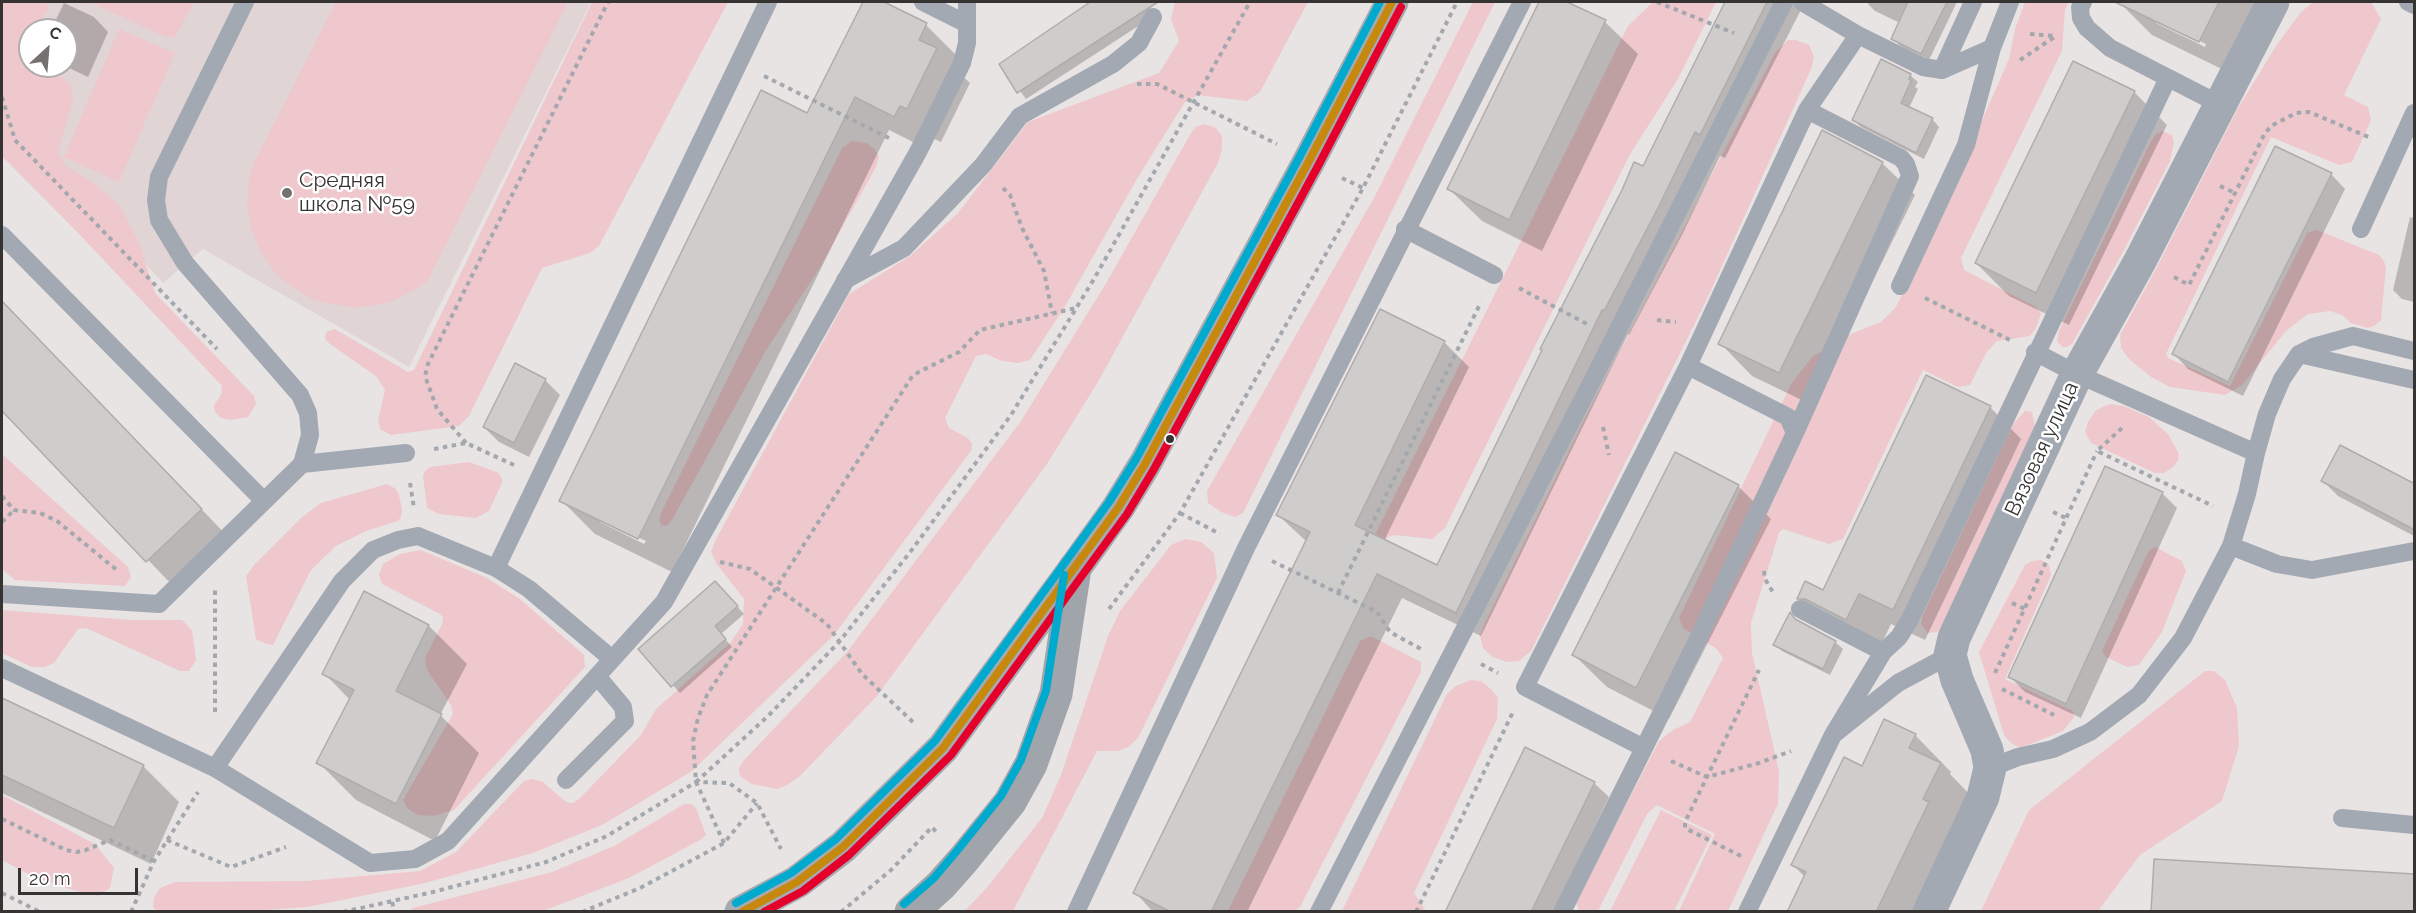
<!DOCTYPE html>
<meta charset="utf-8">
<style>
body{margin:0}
#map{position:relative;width:2416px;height:913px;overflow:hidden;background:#e9e4e4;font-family:Raleway,sans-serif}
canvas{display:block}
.frame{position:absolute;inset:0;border:3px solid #363333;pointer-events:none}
.north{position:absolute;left:18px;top:18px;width:60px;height:60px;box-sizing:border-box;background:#fff;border:2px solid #afadad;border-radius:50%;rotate:26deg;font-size:16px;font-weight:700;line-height:24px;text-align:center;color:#363333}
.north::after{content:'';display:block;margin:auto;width:21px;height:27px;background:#757171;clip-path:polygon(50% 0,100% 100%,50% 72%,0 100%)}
.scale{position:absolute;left:18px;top:868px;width:120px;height:27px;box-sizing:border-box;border:3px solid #363333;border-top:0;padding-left:8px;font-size:18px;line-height:21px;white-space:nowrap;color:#363333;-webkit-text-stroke:4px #fff;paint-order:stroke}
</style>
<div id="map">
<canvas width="2416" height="913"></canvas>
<div class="frame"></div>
<div class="north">С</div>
<div class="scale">20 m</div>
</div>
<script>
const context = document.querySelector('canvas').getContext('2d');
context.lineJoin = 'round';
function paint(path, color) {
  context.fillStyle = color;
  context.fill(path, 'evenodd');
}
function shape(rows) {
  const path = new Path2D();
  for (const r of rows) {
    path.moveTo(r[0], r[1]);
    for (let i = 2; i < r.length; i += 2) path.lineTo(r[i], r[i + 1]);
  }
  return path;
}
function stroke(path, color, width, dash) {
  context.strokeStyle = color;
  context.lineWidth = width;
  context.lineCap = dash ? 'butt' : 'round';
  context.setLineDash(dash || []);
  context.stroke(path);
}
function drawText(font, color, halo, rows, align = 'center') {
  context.font = font + ' Raleway,sans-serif';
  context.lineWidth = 5;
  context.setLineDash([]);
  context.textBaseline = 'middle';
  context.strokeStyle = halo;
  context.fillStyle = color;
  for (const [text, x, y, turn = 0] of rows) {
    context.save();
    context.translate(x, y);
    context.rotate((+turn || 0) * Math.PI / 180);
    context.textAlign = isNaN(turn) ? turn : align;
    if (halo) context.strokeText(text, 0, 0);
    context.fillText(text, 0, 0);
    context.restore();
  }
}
paint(shape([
 [2,2,591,2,409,367,203,249,163,283,26,136],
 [30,30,66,30,66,66,30,66]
]), '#e0d4d5');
paint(shape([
 [2,2,46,2,49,9,34,30,30,30,30,66,49,66,58,72,71,86,73,100,58,152,65,165,95,184,121,207,140,245,155,293,254,396,256,404,248,417,230,420,221,418,215,412,214,405,221,395,222,386,81,236,2,156],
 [89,2,194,2,175,37,166,37],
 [336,2,568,2,428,280,416,289,391,302,357,308,321,302,310,298,286,282,273,270,260,250,251,228,247,205,249,180,254,163],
 [592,2,728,2,599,246,590,253,542,268,469,416,459,426,391,435,380,429,378,420,385,390,376,376,330,344,325,339,326,332,335,329,408,372,414,370],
 [1175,2,1308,2,1260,92,1247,101,1198,95,1185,102,1138,177,1064,308,1030,360,1018,363,1002,361,986,354,976,356,945,418,949,428,968,438,972,444,971,451,834,635,692,771,604,824,533,853,425,883,308,907,241,912,158,912,153,907,154,897,160,888,175,882,306,881,420,871,456,852,524,781,533,779,543,782,566,802,573,803,580,798,641,735,656,709,731,642,743,624,744,599,716,563,711,552,715,541,849,294,910,256,958,213,1028,122,1159,73,1179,41,1171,19],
 [1473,2,1495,2,1243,513,1235,517,1221,512,1208,503,1207,491,1375,196],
 [1653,2,1716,2,1678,79,1629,156,1445,528,1432,539,1395,535,1388,537,1362,561,1628,26],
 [2025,2,2069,2,2065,10,2062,51,1961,258,1964,270,2036,307,2041,314,2036,328,2030,336,1997,341,1986,353,1970,385,1958,387,1923,370,1843,539,1829,544,1783,529,1779,533,1751,623,1752,653,1779,771,1778,804,1728,911,1679,911,1715,834,1657,805,1647,814,1598,911,1579,911,1576,903,1659,741,1673,730,1690,722,1723,658,1717,649,1683,628,1679,618,1791,384,1813,356,1853,333,1881,322,1896,307,1930,239,2009,59,2015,29],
 [2313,2,2371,2,2381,19,2344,95,2368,107,2371,120,2352,162,2339,165,2271,137,2166,354,2168,358,2230,386,2307,233,2317,230,2379,255,2384,261,2386,268,2381,320,2374,326,2367,328,2351,323,2342,315,2330,311,2308,314,2286,331,2242,385,2225,395,2170,387,2151,377,2130,360,2121,348,2120,335,2156,269,2237,110,2276,46,2301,12],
 [119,29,175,53,119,182,64,157],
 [1788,40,1796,40,1809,45,1814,56,1812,67,1706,301,1531,651,1519,661,1506,662,1491,656,1483,648,1480,636,1484,625,1581,426,1775,53],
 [1204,124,1216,128,1222,136,1222,149,1218,163,1098,382,1047,464,877,696,799,777,787,785,777,789,752,784,740,776,739,768,744,760,847,652,1021,421,1105,285,1191,133,1196,127],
 [2162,131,2172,135,2174,143,2170,161,2123,252,2072,344,2067,347,2062,347,2057,341,2059,331,2150,143,2155,135],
 [852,141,866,143,875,149,879,157,876,167,819,269,765,352,672,520,667,526,661,525,659,520,661,513,842,148],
 [2110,404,2124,406,2149,417,2168,434,2179,454,2178,461,2173,467,2164,473,2155,473,2091,443,2085,432,2088,422,2096,410],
 [2025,411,2032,412,2035,427,1941,628,1937,632,1927,633,1921,624,1923,615,2013,424],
 [2,454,128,567,131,577,125,586,15,580,2,569],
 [469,462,499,473,502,479,502,483,489,511,476,518,439,514,427,508,423,476,426,470,430,467],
 [387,484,396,489,399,495,402,510,401,517,398,521,366,531,336,546,311,570,273,645,266,644,256,639,246,576,254,565,302,517,321,503],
 [1185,539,1201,542,1214,553,1217,578,1138,738,1128,747,1118,751,1097,751,1013,911,965,911,989,885,1042,818,1061,775,1108,636,1120,611,1171,545],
 [2155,547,2182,561,2186,571,2162,632,2139,665,2127,667,2106,657,2102,651,2149,550],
 [421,550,487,578,520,599,584,655,585,667,454,810,433,816,418,815,408,809,403,800,453,714,451,705,427,670,425,658,442,624,443,617,440,614,382,584,379,575,383,564,400,554],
 [2041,560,2049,565,2051,575,2005,679,2073,711,2074,717,2063,731,2020,748,2011,743,2004,735,1979,652,2025,565,2032,561],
 [2,610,131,620,182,620,192,630,196,660,189,671,180,671,86,628,78,629,54,663,45,667,32,667,2,653],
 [1371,636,1421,662,1421,672,1300,907,1294,911,1228,911,1360,641],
 [2205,671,2214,671,2225,680,2237,708,2239,746,2222,801,2140,855,2098,911,1981,911,2029,810],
 [1470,680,1481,681,1492,690,1498,698,1497,719,1414,893,1426,911,1342,911,1447,694,1456,686],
 [2,795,95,844,114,868,110,888,98,896,69,889,28,874,2,860],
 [684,804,691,804,696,808,706,835,702,839,629,878,543,911,410,911,413,908,552,872,614,846],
 [1661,810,1712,835,1674,911,1610,911]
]), '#eec8cc');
paint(shape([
 [880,2,926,25,960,59,955,69,970,83,941,142,934,139,929,150,889,130,672,572,595,534,561,500],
 [600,519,646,541,644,544,600,522],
 [1092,2,1154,2,1143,23,1026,99,1001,65],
 [1540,2,1564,2,1605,22,1638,54,1542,251,1482,221,1449,189],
 [1727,2,1805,2,1725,158,1720,156,1683,233,1629,335,1628,334,1481,636,1402,598,1247,912,1153,912,1135,892,1307,542,1278,515,1444,342,1469,367,1384,541,1438,567],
 [1869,2,1957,2,1929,60,1900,46,1893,38,1900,23,1875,11,1868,4],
 [2119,2,2267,2,2232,74,2152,35],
 [2156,20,2206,44,2205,47,2156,23],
 [64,3,94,17,108,32,88,77,65,66,66,30,51,30],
 [1910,75,1918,82,1915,87,1918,89,1909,108,1932,119,1939,127,1924,159,1861,127,1854,120],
 [2134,92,2167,125,2069,325,2009,296,1976,263],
 [1882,163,1915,195,1812,405,1752,376,1720,343],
 [2331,174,2345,189,2243,396,2188,369,2174,354],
 [2410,217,2414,218,2414,302,2402,299,2393,290],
 [2,301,233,542,180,593,2,409],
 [545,380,560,395,529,457,499,442,484,427],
 [1990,407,2021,439,1925,640,1891,624,1878,651,1830,630,1799,598,1824,592],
 [2414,479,2414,536,2338,496,2323,481,2412,484],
 [1738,486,1771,519,1669,719,1607,687,1574,655],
 [2162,493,2177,508,2081,718,2025,692,2010,677],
 [722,590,744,614,721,634,732,647,680,693,640,649],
 [365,593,429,626,467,664,440,715,479,753,435,841,356,800,318,762,350,700,324,673],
 [1797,622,1835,642,1843,649,1830,675,1782,651,1775,644],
 [2,699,143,766,179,802,151,864,2,793],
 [1915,735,1951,772,1950,774,1976,801,1929,912,1788,912,1805,877,1793,865,1862,768],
 [1594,783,1609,797,1553,912,1446,912]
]), '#0003');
const building = shape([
 [863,2,884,2,927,23,919,40,937,48,907,109,900,106,894,117,855,97,638,539,559,501,761,90,807,113,863,2],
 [1090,2,1158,2,1017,93,999,64,1090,2],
 [1539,2,1567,2,1606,20,1509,220,1447,189,1539,2],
 [1725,2,1767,2,1700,135,1695,132,1658,208,1604,311,1602,310,1456,613,1377,574,1211,912,1171,912,1133,893,1310,532,1276,515,1380,309,1445,341,1355,525,1437,565,1542,350,1540,349,1622,190,1634,162,1643,166,1725,2],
 [1908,2,1947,2,1921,54,1891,39,1908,2],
 [2115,2,2219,2,2199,42,2115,2],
 [1881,59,1911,74,1909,79,1911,81,1901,103,1933,118,1916,153,1852,120,1881,59],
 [2073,61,2135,91,2036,293,1975,263,2073,61],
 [1822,130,1883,162,1779,373,1718,344,1822,130],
 [2275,146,2332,173,2228,382,2172,354,2275,146],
 [2,301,202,509,146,562,2,411,2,301],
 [515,363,546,379,514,443,483,427,515,363],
 [1926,375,1991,406,1893,610,1859,594,1846,620,1805,599,1797,599,1805,581,1823,590,1926,375],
 [2340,445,2415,484,2415,530,2321,481,2340,445],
 [1675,452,1739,485,1636,688,1572,655,1675,452],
 [2105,466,2163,492,2066,704,2008,677,2105,466],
 [715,581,738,606,715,626,726,639,671,687,638,649,715,581],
 [364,591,429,625,396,691,442,714,396,804,316,763,354,690,322,674,364,591],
 [1790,612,1795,619,1836,641,1823,669,1773,645,1790,612],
 [2,698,144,765,114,828,2,775,2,698],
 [1884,719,1916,734,1909,748,1941,763,1923,799,1929,802,1876,912,1787,912,1806,872,1791,865,1844,757,1862,766,1884,719],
 [1525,747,1595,782,1531,912,1445,912,1525,747],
 [2154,859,2415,874,2415,912,2151,912,2154,859]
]);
paint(building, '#cfcccc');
stroke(building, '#b0acac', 1.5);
stroke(shape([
 [1657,2,1734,33],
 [2030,34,2055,36],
 [2020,60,2056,36],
 [764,76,891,139],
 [1137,84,1157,84,1277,144],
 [2,97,15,140,217,349],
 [1342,178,1363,188],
 [2220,186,2235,193],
 [1003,188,1010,195,1022,228,1044,271,1052,313],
 [2174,277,2189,285,2264,135,2271,126,2296,113,2309,112,2371,138],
 [1519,288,1589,325],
 [1925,298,2010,340],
 [1657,320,1676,322],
 [1603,427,1609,455],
 [2122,428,2097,451,2213,506],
 [466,443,437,409,425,376,428,364,608,2],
 [434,449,466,443,514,465],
 [410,483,414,508],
 [2,496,14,510,40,513,57,521,118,571],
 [2053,512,2066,518],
 [1180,513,1220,534],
 [2,522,14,510],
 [1272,561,1377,612,1390,632,1421,649],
 [720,562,750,569,827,624,862,674,915,724],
 [1764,571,1765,579,1774,594],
 [1338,593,1481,302],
 [2012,603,2025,609],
 [1109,609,1180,513,1363,188,1457,2],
 [1481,664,1498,673],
 [1995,673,2097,451],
 [2002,689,2054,715],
 [215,712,215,590],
 [1671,761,1707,777,1759,763,1791,751],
 [696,782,767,717,839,642,911,551,1011,415,1094,279,1250,2],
 [2,819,66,850,77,852,86,850,110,840,154,861],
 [167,840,231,867,286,847],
 [724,843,696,782,693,741,698,718,707,695,913,375,959,352,980,330,1076,308],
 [1741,856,1685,828,1685,822,1759,670],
 [2,893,40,912],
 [392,902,395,912],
 [131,912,154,861,198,792],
 [343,912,433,892,546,862,607,836,696,782,729,783,757,803,781,849],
 [582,912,640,888,724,843,757,803],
 [841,912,891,870,932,827,937,833],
 [1416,912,1513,712]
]), '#a3a8ae', 4, [4.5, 4.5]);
stroke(shape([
 [923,2,967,24],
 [1802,2,1858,35,1923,67,1942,70,1992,48],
 [2083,2,2080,7,2081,18,2087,28,2110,48,2219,104],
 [2408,2,2414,5],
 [1942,70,1973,2],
 [1405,229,1494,275],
 [2361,229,2414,113],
 [2,235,264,501],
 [845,280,904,248,983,165,1020,116,1113,64,1139,43,1153,17],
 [1900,286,1966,145,1992,48,2010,2],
 [2035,352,2077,374,2256,453],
 [2299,354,2313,347,2353,336,2414,351],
 [1688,366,1788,417,1795,433],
 [302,464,406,453],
 [2231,546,2277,564,2312,570,2414,551],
 [496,568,529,589,612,659],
 [2,594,159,604,302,464,310,435,308,413,300,395,185,263,159,220,156,200,159,177,245,2],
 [1800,609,1883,652],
 [2,668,215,768,370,863,415,859,448,841,664,602,918,152,962,63,967,43,967,2],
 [1833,735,1883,652,1899,637,1909,621,2168,78],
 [1644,748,1698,639,1795,433,1910,176,1906,164,1901,158,1807,110],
 [215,768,342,581,373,550,398,540,418,536,496,568,768,2],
 [1990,768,2018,757,2053,749,2090,732,2139,695,2183,638,2231,546,2247,494,2256,453,2267,414,2282,379,2299,354,2414,380],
 [566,780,625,721,623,707,597,676],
 [2342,818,2414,825],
 [1076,912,1246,548,1522,2],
 [1319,912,1591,383,1784,2],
 [1562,912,1644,748,1525,687,1688,366,1807,110,1858,35],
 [1747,912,1833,735,1898,683,1950,655]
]), '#a2a9b2', 18);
stroke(shape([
 [1929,912,1983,797,1990,768,1987,750,1957,680,1950,655,1954,638,2077,374,2140,261,2273,2]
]), '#a2a9b2', 33);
stroke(shape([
 [741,912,797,882,843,847,943,748,1075,568,1118,508,1145,464,1309,161,1392,2]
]), '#a5aab1', 33);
stroke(shape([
 [911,912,941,885,964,859,1010,802,1031,764,1056,694,1075,568]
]), '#a0a5ac', 33);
stroke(shape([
 [742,912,797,882,843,847,943,748,1118,508,1145,464,1309,161,1392,2]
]), '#c7890d', 8);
stroke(shape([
 [764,912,803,891,849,855,951,755,1127,514,1154,469,1318,166,1401,7]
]), '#e4002b', 8);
stroke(shape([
 [736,903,791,873,836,839,935,741,1109,502,1136,459,1300,156,1380,2],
 [904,904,934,878,956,852,1001,796,1021,760,1046,691,1064,575]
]), '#00a9ce', 8);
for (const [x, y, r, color] of [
 [287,193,6,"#757171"],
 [1170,439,5,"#363333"]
]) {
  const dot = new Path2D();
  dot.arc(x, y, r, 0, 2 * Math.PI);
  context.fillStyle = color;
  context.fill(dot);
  stroke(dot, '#fff', 2);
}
drawText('21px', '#363333', '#fff', [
 ["Средняя",299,181],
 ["школа №59",299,205]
], 'left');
drawText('21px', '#363333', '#fff', [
 ["Вязовая улица",2042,449,-65]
]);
</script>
